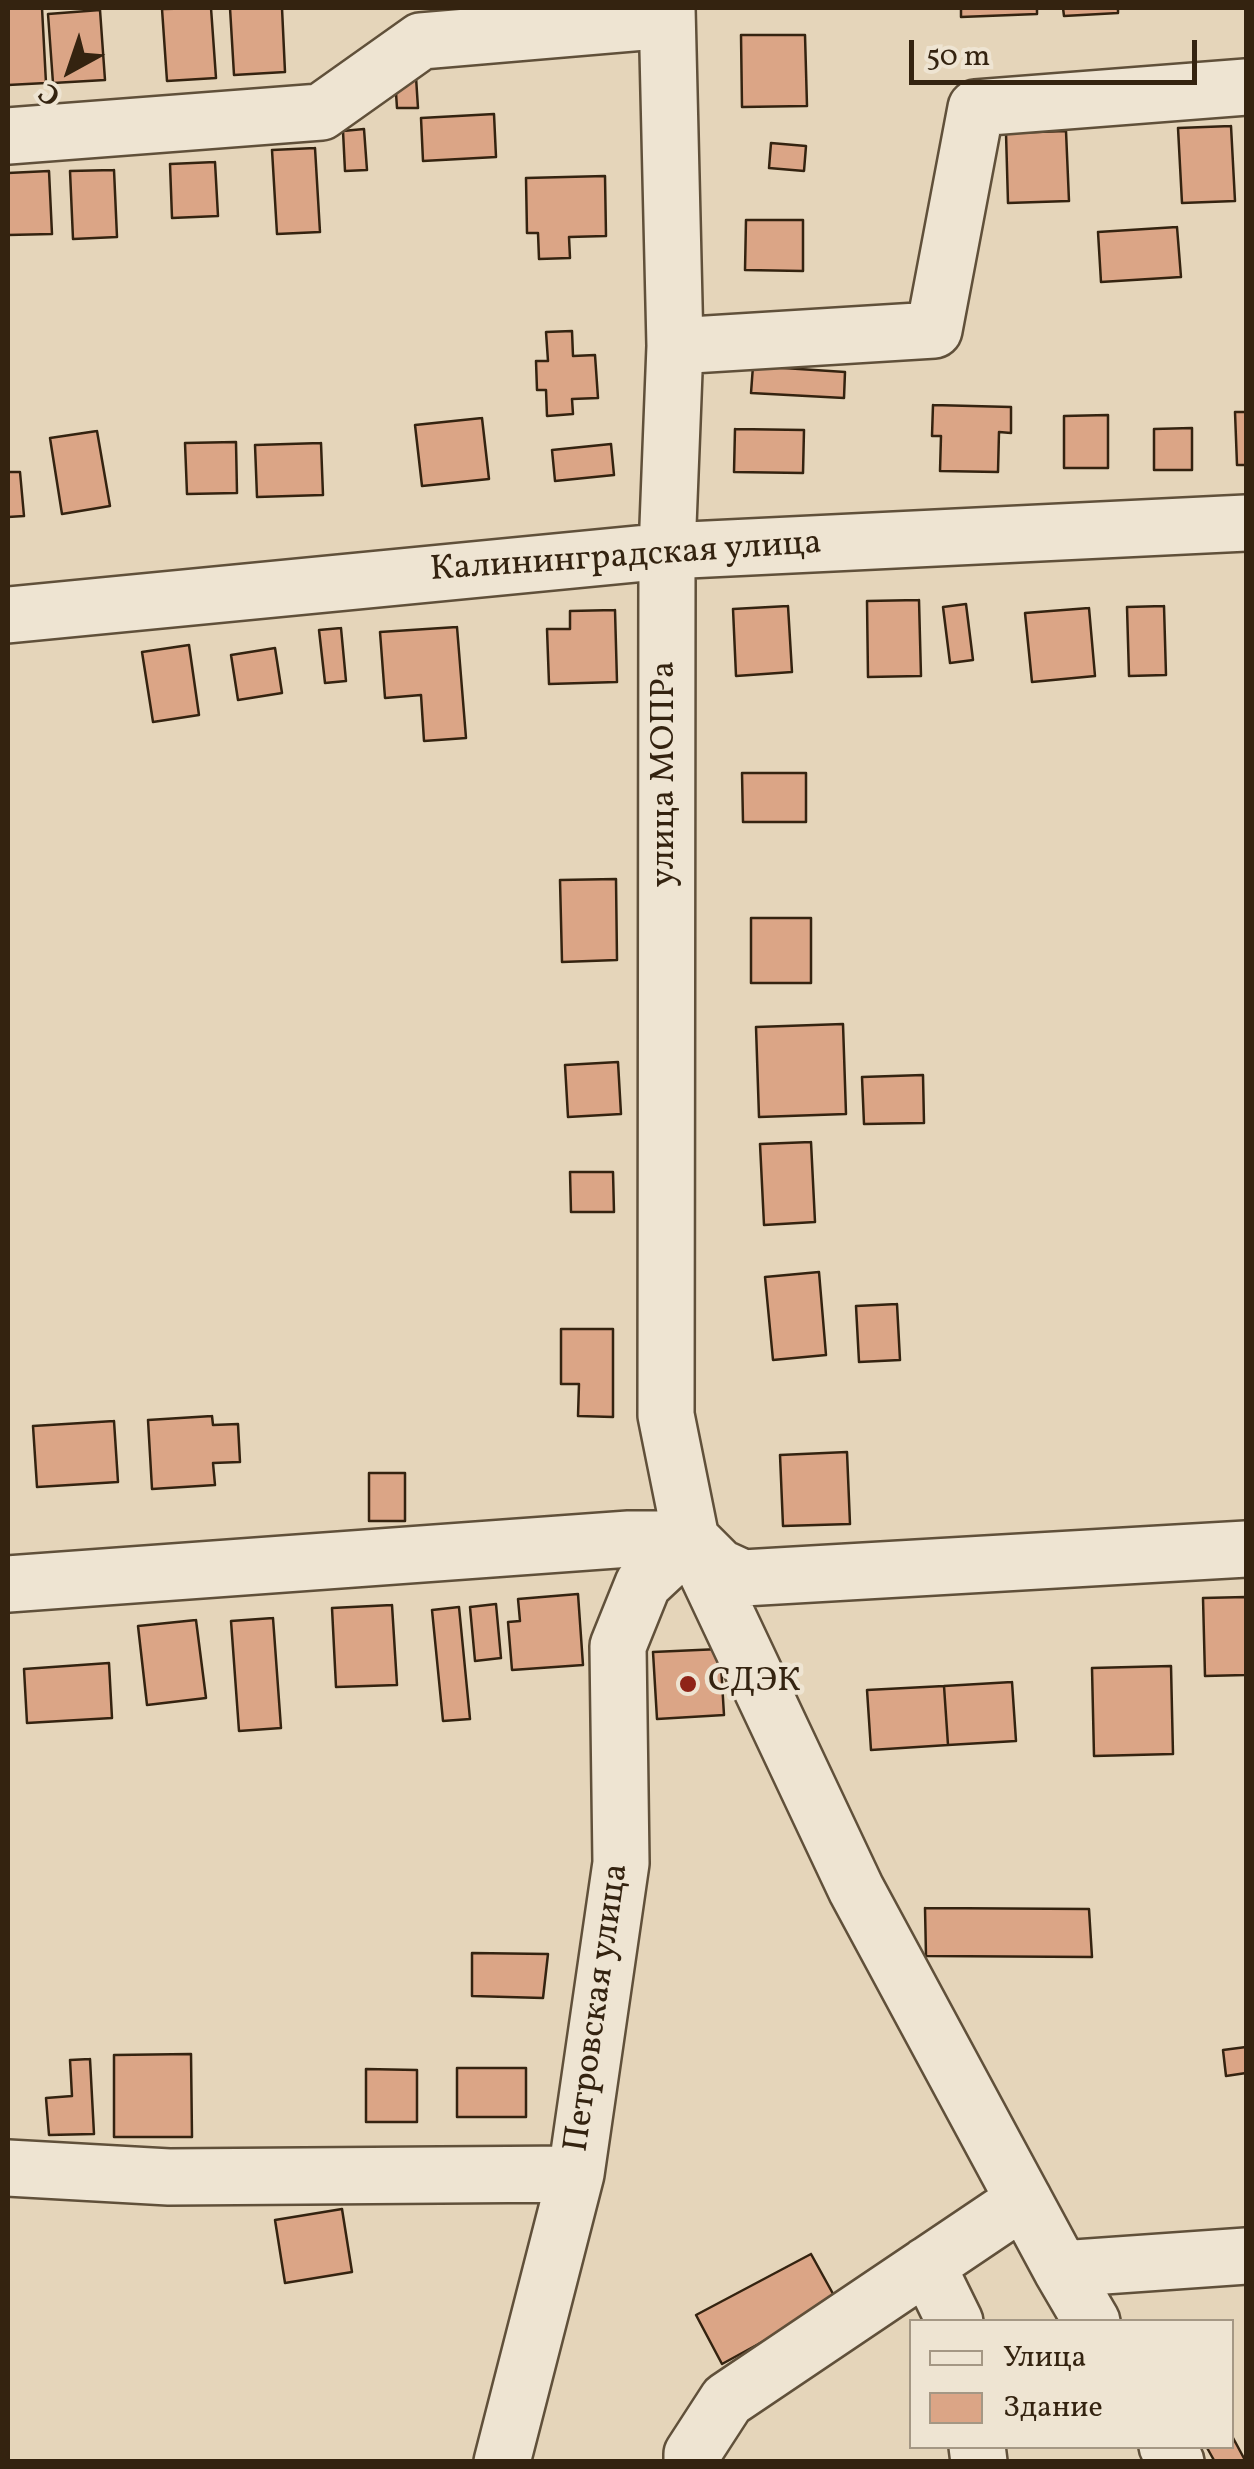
<!DOCTYPE html>
<meta charset="utf-8">
<style>
body{margin:0}
#map{position:relative;width:1254px;height:2469px;overflow:hidden;background:#e5d5ba;font-family:Vollkorn,serif}
canvas{display:block}
.frame{position:absolute;inset:0;border:10px solid #342310;pointer-events:none}
.legend{position:absolute;left:909px;top:2319px;width:325px;height:130px;box-sizing:border-box;background:#eee4d2;border:2px solid #a49784;margin:0;padding:12px 18px;list-style:none;font-size:30px;color:#342310}
.legend li{display:flex;align-items:center;gap:20px;height:50px}
.legend b{width:50px;border:2px solid #a49784}
.north{position:absolute;left:20px;top:20px;width:100px;height:100px;-webkit-text-stroke:8px #eee4d2;paint-order:stroke;rotate:220deg;font-size:28px;font-weight:700;line-height:40px;text-align:center;color:#342310}
.north::after{content:'';display:block;margin:auto;width:35px;height:45px;background:#342310;clip-path:polygon(50% 0,100% 100%,50% 72%,0 100%)}
.scale{position:absolute;left:909px;top:40px;width:288px;height:45px;box-sizing:border-box;border:5px solid #342310;border-top:0;padding-left:12px;font-size:30px;line-height:35px;white-space:nowrap;color:#342310;-webkit-text-stroke:8px #eee4d2;paint-order:stroke}
</style>
<div id="map">
<canvas width="1254" height="2469"></canvas>
<div class="frame"></div>
<ul class="legend">
<li><b style="height:12px;background:#eee4d2"></b>Улица</li>
<li><b style="height:28px;background:#dba586"></b>Здание</li>
</ul>
<div class="north">С</div>
<div class="scale">50 m</div>
</div>
<script>
const context = document.querySelector('canvas').getContext('2d');
context.lineJoin = 'round';
function paint(path, color) {
  context.fillStyle = color;
  context.fill(path, 'evenodd');
}
function shape(rows) {
  const path = new Path2D();
  for (const r of rows) {
    path.moveTo(r[0], r[1]);
    for (let i = 2; i < r.length; i += 2) path.lineTo(r[i], r[i + 1]);
  }
  return path;
}
function stroke(path, color, width, dash) {
  context.strokeStyle = color;
  context.lineWidth = width;
  context.lineCap = dash ? 'butt' : 'round';
  context.setLineDash(dash || []);
  context.stroke(path);
}
function drawText(font, color, halo, rows, align = 'center') {
  context.font = font + ' Vollkorn,serif';
  context.lineWidth = 9;
  context.setLineDash([]);
  context.textBaseline = 'middle';
  context.strokeStyle = halo;
  context.fillStyle = color;
  for (const [text, x, y, turn = 0] of rows) {
    context.save();
    context.translate(x, y);
    context.rotate((+turn || 0) * Math.PI / 180);
    context.textAlign = isNaN(turn) ? turn : align;
    if (halo) context.strokeText(text, 0, 0);
    context.fillText(text, 0, 0);
    context.restore();
  }
}
const building = shape([
 [8,8,42,8,46,83,8,85,8,8],
 [211,8,216,78,167,81,162,9,211,8],
 [230,8,282,8,285,72,234,75,230,8],
 [961,8,1037,8,1037,14,961,17,961,8],
 [1063,8,1118,8,1118,13,1064,16,1063,8],
 [100,10,105,80,53,83,48,14,100,10],
 [741,35,805,35,807,106,742,107,741,35],
 [416,77,418,108,397,108,395,78,416,77],
 [494,114,496,157,423,161,421,118,494,114],
 [1231,126,1235,201,1182,203,1178,128,1231,126],
 [364,129,367,170,345,171,343,131,364,129],
 [1066,131,1069,201,1008,203,1006,133,1066,131],
 [771,143,806,146,804,171,769,168,771,143],
 [315,148,320,232,277,234,272,150,315,148],
 [215,162,218,216,172,218,170,164,215,162],
 [114,170,117,237,73,239,70,171,114,170],
 [49,171,52,234,8,235,8,173,49,171],
 [605,176,606,236,569,237,570,258,539,259,538,233,527,233,526,178,605,176],
 [746,220,803,220,803,271,745,270,746,220],
 [1177,227,1181,277,1101,282,1098,232,1177,227],
 [572,331,573,356,595,355,598,398,572,399,573,414,547,416,546,390,537,390,536,361,548,361,546,332,572,331],
 [753,366,845,372,844,398,751,393,753,366],
 [933,405,1011,407,1011,433,999,432,998,472,940,471,941,436,932,436,933,405],
 [1235,412,1246,412,1246,465,1237,465,1235,412],
 [1108,415,1108,468,1064,468,1064,416,1108,415],
 [482,418,489,479,422,486,415,425,482,418],
 [1192,428,1192,470,1154,470,1154,429,1192,428],
 [735,429,804,430,803,473,734,472,735,429],
 [97,431,110,506,62,514,50,438,97,431],
 [236,442,237,493,187,494,185,443,236,442],
 [321,443,323,495,257,497,255,445,321,443],
 [611,444,614,475,555,481,552,450,611,444],
 [8,472,20,472,24,516,8,517,8,472],
 [919,600,921,676,868,677,867,601,919,600],
 [966,604,973,660,950,663,943,607,966,604],
 [788,606,792,672,736,676,733,609,788,606],
 [1164,606,1166,675,1129,676,1127,607,1164,606],
 [1089,608,1095,676,1032,682,1025,613,1089,608],
 [615,610,617,682,549,684,547,629,570,629,570,611,615,610],
 [457,627,466,738,424,741,421,695,385,698,380,632,457,627],
 [341,628,346,681,325,683,319,630,341,628],
 [189,645,199,715,153,722,142,652,189,645],
 [275,648,282,693,238,700,231,655,275,648],
 [742,773,806,773,806,822,743,822,742,773],
 [616,879,617,960,562,962,560,880,616,879],
 [751,918,811,918,811,983,751,983,751,918],
 [843,1024,846,1114,759,1117,756,1027,843,1024],
 [618,1062,621,1114,568,1117,565,1065,618,1062],
 [923,1075,924,1123,864,1124,862,1077,923,1075],
 [811,1142,815,1222,764,1225,760,1144,811,1142],
 [570,1172,613,1172,614,1212,571,1212,570,1172],
 [819,1272,826,1355,773,1360,765,1277,819,1272],
 [897,1304,900,1360,859,1362,856,1306,897,1304],
 [561,1329,613,1329,613,1417,578,1416,579,1384,561,1384,561,1329],
 [212,1416,213,1425,238,1424,240,1462,213,1463,215,1485,152,1489,148,1420,212,1416],
 [114,1421,118,1482,37,1487,33,1426,114,1421],
 [847,1452,850,1524,783,1526,780,1455,847,1452],
 [369,1473,405,1473,405,1521,369,1521,369,1473],
 [578,1594,583,1665,512,1670,508,1622,520,1621,518,1599,578,1594],
 [1246,1597,1246,1675,1205,1676,1203,1598,1246,1597],
 [496,1604,501,1658,475,1661,470,1607,496,1604],
 [392,1605,397,1685,336,1687,332,1608,392,1605],
 [459,1607,470,1719,443,1721,432,1610,459,1607],
 [273,1618,281,1728,239,1731,231,1621,273,1618],
 [196,1620,206,1698,147,1705,138,1626,196,1620],
 [720,1649,724,1715,657,1719,653,1652,720,1649],
 [109,1663,112,1718,27,1723,24,1669,109,1663],
 [1171,1666,1173,1754,1094,1756,1092,1668,1171,1666],
 [1012,1682,1016,1741,948,1745,944,1686,1012,1682],
 [944,1686,948,1745,871,1750,867,1690,944,1686],
 [925,1908,1089,1909,1092,1957,926,1956,925,1908],
 [472,1953,548,1954,543,1998,472,1996,472,1953],
 [1246,2047,1246,2073,1226,2076,1223,2050,1246,2047],
 [191,2054,192,2137,114,2137,114,2055,191,2054],
 [90,2059,94,2134,49,2135,46,2098,72,2096,70,2060,90,2059],
 [457,2068,526,2068,526,2117,457,2117,457,2068],
 [366,2069,417,2070,417,2122,366,2122,366,2069],
 [342,2209,352,2272,285,2283,275,2220,342,2209],
 [811,2254,837,2301,722,2364,696,2315,811,2254],
 [1232,2436,1246,2462,1215,2462,1206,2446,1232,2446,1232,2436]
]);
paint(building, '#dba586');
stroke(building, '#342310', 2.5);
const minor = shape([
 [667,8,675,346,667,551,666,1415,691,1539,856,1889,1061,2269,1092,2322],
 [8,136,321,112,421,41,667,20],
 [675,346,934,330,976,108,1246,87],
 [8,615,667,551,1246,523],
 [8,1584,629,1539,691,1539,719,1567,743,1578,1246,1549],
 [8,2168,169,2177,576,2174,621,1863,618,1646,643,1584,691,1539],
 [927,2265,955,2322],
 [1061,2269,1246,2256],
 [977,2446,979,2462],
 [1167,2446,1176,2462],
 [502,2462,576,2174],
 [692,2462,692,2454,727,2400,1024,2200]
]);
stroke(minor, '#60503a', 60);
stroke(minor, '#eee4d2', 55);
for (const [x, y, r, color] of [
 [688,1684,10,"#8f2418"]
]) {
  const dot = new Path2D();
  dot.arc(x, y, r, 0, 2 * Math.PI);
  context.fillStyle = color;
  context.fill(dot);
  stroke(dot, '#eee4d2', 4);
}
drawText('35px', '#342310', '#eee4d2', [
 ["Калининградская улица",626,559,-4],
 ["улица МОПРа",667,774,-90],
 ["Петровская улица",599,2008,-82]
]);
drawText('35px', '#342310', '#eee4d2', [
 ["СДЭК",708,1684]
], 'left');
</script>
